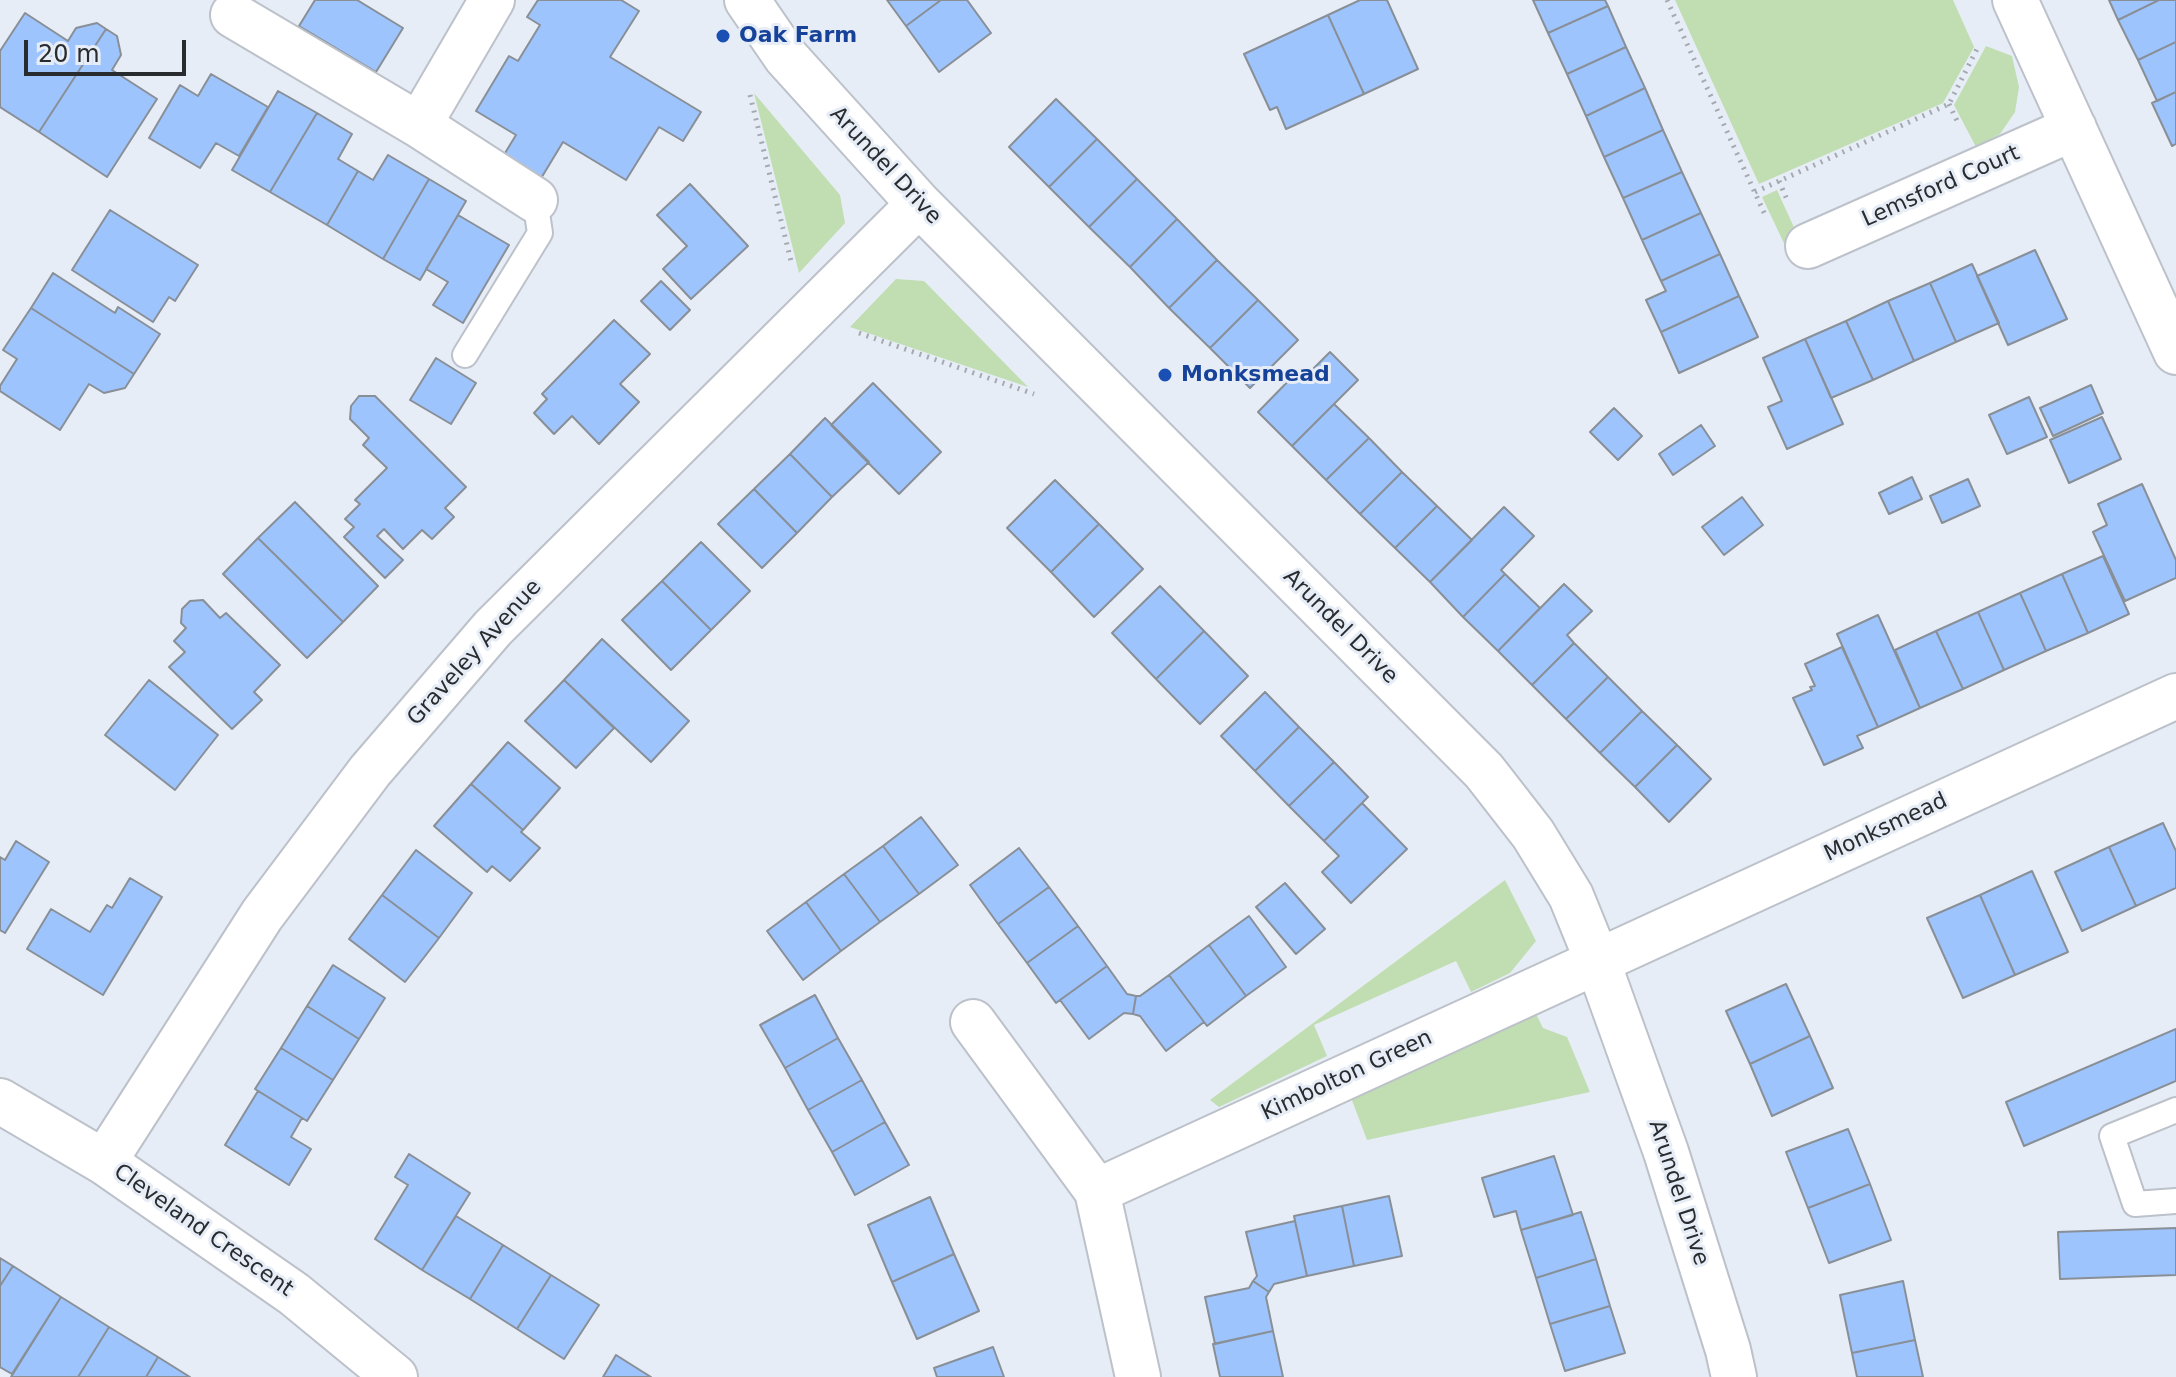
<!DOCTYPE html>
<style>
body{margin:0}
#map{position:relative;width:2176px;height:1377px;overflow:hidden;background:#e7edf6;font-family:"DejaVu Sans",sans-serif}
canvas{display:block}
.scale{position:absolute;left:24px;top:40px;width:162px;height:36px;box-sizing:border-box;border:4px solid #292c2f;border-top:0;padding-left:10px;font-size:24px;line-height:28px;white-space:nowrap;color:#292c2f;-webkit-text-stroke:6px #e7edf6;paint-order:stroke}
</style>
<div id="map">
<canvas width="2176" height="1377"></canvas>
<div class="scale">20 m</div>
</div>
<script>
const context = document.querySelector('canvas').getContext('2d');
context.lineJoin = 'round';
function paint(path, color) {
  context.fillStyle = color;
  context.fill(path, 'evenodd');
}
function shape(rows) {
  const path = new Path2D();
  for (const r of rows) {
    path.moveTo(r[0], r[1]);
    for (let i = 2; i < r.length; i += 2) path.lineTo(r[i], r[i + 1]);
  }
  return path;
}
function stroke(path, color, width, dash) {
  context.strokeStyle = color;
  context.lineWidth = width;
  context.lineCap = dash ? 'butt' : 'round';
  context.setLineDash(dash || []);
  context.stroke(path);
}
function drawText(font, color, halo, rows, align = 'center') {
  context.font = font + ' "DejaVu Sans",sans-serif';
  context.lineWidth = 6;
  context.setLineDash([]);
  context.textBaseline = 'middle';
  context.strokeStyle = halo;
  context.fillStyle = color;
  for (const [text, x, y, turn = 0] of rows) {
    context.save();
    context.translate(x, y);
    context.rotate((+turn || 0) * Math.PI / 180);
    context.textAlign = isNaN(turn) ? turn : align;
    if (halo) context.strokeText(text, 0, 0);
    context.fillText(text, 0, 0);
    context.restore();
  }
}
paint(shape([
 [1675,0,1953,0,1974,47,1943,103,1759,184],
 [1986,46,2012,56,2019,87,2015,112,2000,134,1976,147,1954,105],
 [754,93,840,195,845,223,799,273],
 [1777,190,1812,267,1801,265,1791,258,1762,197],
 [896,279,924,281,1028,387,850,327],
 [1505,880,1536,941,1510,973,1471,992,1456,961,1314,1025,1327,1056,1219,1107,1210,1100],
 [1534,1010,1543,1028,1567,1037,1590,1092,1367,1140,1350,1095]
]), '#c0deb1');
const building = shape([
 [315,0,357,0,403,28,376,72,299,26,315,0],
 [538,0,621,0,639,11,610,57,701,112,683,141,659,127,626,180,563,142,540,180,502,158,516,135,476,111,509,56,518,61,540,25,527,17,538,0],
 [887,0,941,0,906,26,887,0],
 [941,0,967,0,991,33,939,72,906,26,941,0],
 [1360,0,1387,0,1418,69,1364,94,1328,15,1360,0],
 [1533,0,1605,0,1608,6,1548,33,1533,0],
 [2109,0,2159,0,2118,20,2109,0],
 [2159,0,2176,0,2176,42,2138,60,2118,20,2159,0],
 [1608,6,1626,47,1567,74,1548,33,1608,6],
 [25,13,68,41,76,28,97,23,106,29,39,132,0,107,0,51,25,13],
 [1328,15,1364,94,1286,129,1277,107,1270,110,1244,54,1328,15],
 [106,29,117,36,121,55,112,70,157,99,107,177,39,132,106,29],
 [2176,42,2176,92,2157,101,2138,60,2176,42],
 [1626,47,1645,88,1586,116,1567,74,1626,47],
 [211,74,268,107,239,156,216,143,200,168,149,138,180,85,198,96,211,74],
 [1645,88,1663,130,1604,157,1586,116,1645,88],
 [278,91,317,113,270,192,232,170,278,91],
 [2176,92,2176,144,2172,146,2152,103,2176,92],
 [1056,99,1097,139,1049,187,1009,147,1056,99],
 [317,113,352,134,338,159,358,171,327,225,270,192,317,113],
 [1663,130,1682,172,1623,198,1604,157,1663,130],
 [1097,139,1137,179,1089,227,1049,187,1097,139],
 [388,155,429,179,383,259,327,225,358,171,373,180,388,155],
 [1682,172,1701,213,1642,240,1623,198,1682,172],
 [429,179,466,201,420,280,383,259,429,179],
 [1137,179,1177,219,1130,267,1089,227,1137,179],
 [690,184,748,246,691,299,663,269,687,246,657,215,690,184],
 [110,210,198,265,175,301,169,297,153,322,72,270,110,210],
 [1701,213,1720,254,1661,281,1642,240,1701,213],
 [458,215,509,245,463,323,433,305,448,282,426,269,458,215],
 [1177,219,1217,260,1169,308,1130,267,1177,219],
 [2035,250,2067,319,2008,345,1977,276,2035,250],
 [1720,254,1739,296,1661,332,1646,300,1666,291,1661,281,1720,254],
 [1217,260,1258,300,1210,348,1169,308,1217,260],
 [1972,264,1999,323,1956,342,1930,283,1972,264],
 [53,273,115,313,118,307,160,334,134,374,31,308,53,273],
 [661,281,690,310,670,330,641,301,661,281],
 [1930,283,1956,342,1914,361,1888,301,1930,283],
 [1739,296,1758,337,1679,373,1661,332,1739,296],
 [1258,300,1298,340,1250,388,1210,348,1258,300],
 [1888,301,1914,361,1873,380,1846,321,1888,301],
 [31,308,134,374,125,388,104,393,89,384,60,430,0,391,0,386,17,359,3,350,31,308],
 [614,320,650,354,620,384,639,402,599,444,572,416,554,434,534,413,547,399,542,394,614,320],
 [1846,321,1873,380,1831,398,1805,339,1846,321],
 [1805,339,1843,424,1787,449,1768,407,1782,401,1763,358,1805,339],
 [1330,352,1358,380,1292,446,1258,412,1300,369,1306,376,1330,352],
 [436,358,476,383,451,424,410,400,436,358],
 [873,383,941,452,899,494,831,425,873,383],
 [2091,385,2103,413,2053,436,2040,408,2091,385],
 [359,396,375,396,466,487,445,508,454,517,432,539,422,530,403,549,384,529,377,536,403,560,385,578,344,537,354,527,345,519,360,504,355,500,387,468,363,445,369,438,350,419,351,406,359,396],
 [2029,397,2047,437,2007,454,1989,415,2029,397],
 [1334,404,1369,438,1326,480,1292,446,1334,404],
 [1614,408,1642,436,1618,460,1590,432,1614,408],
 [2102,417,2121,459,2069,483,2050,440,2102,417],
 [825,418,869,462,832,497,790,454,825,418],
 [1701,425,1715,446,1673,475,1659,454,1701,425],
 [1369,438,1402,472,1360,514,1326,480,1369,438],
 [790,454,832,497,797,533,754,489,790,454],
 [1402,472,1437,506,1395,548,1360,514,1402,472],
 [1912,477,1922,499,1889,514,1879,493,1912,477],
 [1968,479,1980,506,1942,523,1930,496,1968,479],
 [1055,480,1099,524,1051,572,1007,528,1055,480],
 [2142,484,2176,560,2176,578,2125,601,2093,532,2107,525,2098,504,2142,484],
 [754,489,797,533,762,568,718,524,754,489],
 [1742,497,1763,525,1724,555,1702,527,1742,497],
 [295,502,378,586,343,622,258,538,295,502],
 [1437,506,1472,540,1430,582,1395,548,1437,506],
 [1504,507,1534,536,1501,570,1505,574,1463,617,1430,582,1504,507],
 [1099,524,1143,569,1094,617,1051,572,1099,524],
 [258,538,343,622,307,658,223,574,258,538],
 [701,542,750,591,711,630,662,581,701,542],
 [2103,556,2129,614,2088,633,2062,574,2103,556],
 [1505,574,1540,608,1498,651,1463,617,1505,574],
 [2062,574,2088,633,2046,651,2020,593,2062,574],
 [662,581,711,630,671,670,622,620,662,581],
 [1564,584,1592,611,1567,635,1574,643,1532,685,1498,651,1564,584],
 [1160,586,1204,631,1156,679,1112,633,1160,586],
 [2020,593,2046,651,2004,670,1978,612,2020,593],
 [203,600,220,618,226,613,280,665,254,692,262,700,232,729,169,667,185,652,174,641,186,628,181,623,182,609,190,601,203,600],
 [1978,612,2004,670,1963,689,1936,631,1978,612],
 [1878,615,1920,708,1878,727,1837,634,1878,615],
 [1204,631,1248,676,1200,724,1156,679,1204,631],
 [1936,631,1963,689,1920,708,1895,650,1936,631],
 [602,639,689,721,651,762,564,680,602,639],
 [1574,643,1608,677,1566,719,1532,685,1574,643],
 [1842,647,1878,727,1857,736,1863,748,1824,765,1793,698,1812,690,1810,687,1815,686,1805,664,1842,647],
 [1608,677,1642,711,1600,753,1566,719,1608,677],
 [149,680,218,735,175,790,105,735,149,680],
 [564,680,614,728,576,768,525,721,564,680],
 [1265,692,1299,727,1255,771,1221,736,1265,692],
 [1642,711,1677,745,1635,787,1600,753,1642,711],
 [1299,727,1334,762,1289,806,1255,771,1299,727],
 [508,742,560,788,523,830,471,784,508,742],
 [1677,745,1711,779,1669,822,1635,787,1677,745],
 [1334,762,1368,797,1324,841,1289,806,1334,762],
 [471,784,523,830,521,832,540,848,510,881,492,866,487,872,434,826,471,784],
 [1362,803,1407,849,1351,903,1322,872,1339,856,1324,841,1362,803],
 [921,817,958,865,919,894,883,846,921,817],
 [2163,823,2176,851,2176,888,2136,906,2109,847,2163,823],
 [16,841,49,862,5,933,0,930,0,857,5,860,16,841],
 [883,846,919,894,880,922,844,874,883,846],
 [2109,847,2136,906,2082,931,2055,872,2109,847],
 [1019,848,1049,887,998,924,970,885,1019,848],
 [416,850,472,893,439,938,382,895,416,850],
 [2032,871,2068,952,2015,975,1980,895,2032,871],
 [844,874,880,922,841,951,806,902,844,874],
 [130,878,162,897,103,995,27,949,51,909,90,932,107,905,112,908,130,878],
 [1285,883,1325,929,1296,954,1256,907,1285,883],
 [1049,887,1078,926,1027,963,998,924,1049,887],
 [382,895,439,938,405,982,349,939,382,895],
 [1980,895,2015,975,1963,998,1927,918,1980,895],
 [806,902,841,951,803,980,767,931,806,902],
 [1249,916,1286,967,1246,996,1209,945,1249,916],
 [1078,926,1107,966,1056,1003,1027,963,1078,926],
 [1209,945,1246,996,1207,1026,1169,975,1209,945],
 [333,965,385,998,359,1039,307,1006,333,965],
 [1107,966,1127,994,1136,996,1133,1014,1124,1013,1089,1039,1060,1000,1107,966],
 [1169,975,1204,1022,1166,1051,1140,1016,1133,1014,1136,996,1140,996,1169,975],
 [1786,984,1810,1036,1750,1064,1726,1011,1786,984],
 [815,995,838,1038,785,1068,760,1025,815,995],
 [307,1006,359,1039,333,1080,281,1048,307,1006],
 [2176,1029,2176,1081,2024,1146,2006,1102,2176,1029],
 [1810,1036,1833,1088,1772,1116,1750,1064,1810,1036],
 [838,1038,862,1080,808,1110,785,1068,838,1038],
 [281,1048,333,1080,307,1121,255,1089,281,1048],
 [862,1080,885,1122,832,1152,808,1110,862,1080],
 [258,1091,302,1118,291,1137,311,1149,289,1185,225,1145,258,1091],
 [885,1122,909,1165,855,1195,832,1152,885,1122],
 [1848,1129,1870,1184,1808,1208,1786,1152,1848,1129],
 [409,1154,470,1193,422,1270,375,1239,408,1185,395,1177,409,1154],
 [1554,1156,1573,1215,1521,1230,1516,1211,1494,1217,1482,1178,1554,1156],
 [1870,1184,1891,1240,1829,1263,1808,1208,1870,1184],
 [1389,1196,1402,1256,1354,1266,1342,1206,1389,1196],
 [930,1197,954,1254,892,1282,868,1225,930,1197],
 [1342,1206,1354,1266,1307,1276,1294,1216,1342,1206],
 [1581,1212,1596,1259,1536,1278,1521,1230,1581,1212],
 [456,1216,503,1245,470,1299,422,1270,456,1216],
 [1295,1221,1307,1276,1274,1284,1269,1292,1253,1281,1257,1276,1246,1232,1295,1221],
 [2176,1228,2176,1275,2060,1279,2058,1232,2176,1228],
 [503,1245,551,1275,517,1329,470,1299,503,1245],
 [954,1254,979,1311,917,1339,892,1282,954,1254],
 [0,1258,13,1266,0,1286,0,1258],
 [1596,1259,1610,1306,1550,1324,1536,1278,1596,1259],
 [13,1266,61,1297,12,1374,0,1367,0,1286,13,1266],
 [551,1275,599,1305,564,1359,517,1329,551,1275],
 [1253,1281,1269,1292,1266,1297,1273,1331,1215,1344,1205,1297,1249,1288,1253,1281],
 [1903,1281,1915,1340,1852,1353,1840,1295,1903,1281],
 [61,1297,109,1327,78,1377,11,1377,61,1297],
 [1610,1306,1625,1353,1565,1371,1550,1324,1610,1306],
 [109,1327,158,1357,146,1377,78,1377,109,1327],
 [1273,1331,1283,1377,1220,1377,1213,1344,1273,1331],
 [1915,1340,1923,1377,1857,1377,1852,1353,1915,1340],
 [993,1347,1004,1377,937,1377,934,1368,993,1347],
 [616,1355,651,1377,603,1377,616,1355],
 [158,1357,190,1377,146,1377,158,1357]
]);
paint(building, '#9ec4fe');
stroke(building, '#898f97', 2);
const lane = shape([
 [465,355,540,233,535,200],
 [2176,1110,2112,1136,2135,1204,2176,1201]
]);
const street = shape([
 [747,0,786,57,919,204,1484,771,1533,834,1571,896,1597,960,1666,1152,1728,1350,1734,1377],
 [2015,0,2176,352],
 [233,15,419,125,535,200],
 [419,125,492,0],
 [1808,246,2074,128],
 [973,1022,1097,1191],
 [0,1101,104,1162,294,1294,395,1377],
 [104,1162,262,915,370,771,493,628,919,204],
 [1138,1377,1097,1191,2176,696]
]);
stroke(lane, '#bcc1ca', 28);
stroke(street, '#bcc1ca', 48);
stroke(shape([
 [1667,0,1766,217],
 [750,95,791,261],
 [1949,104,1959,125],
 [1779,181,1788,202],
 [1755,192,1949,104,1979,45],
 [859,333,1034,394]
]), '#a5aab1', 5, [2, 6]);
stroke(lane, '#fff', 24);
stroke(street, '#fff', 44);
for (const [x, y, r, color] of [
 [723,36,8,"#1a4fb4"],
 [1165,375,8,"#1a4fb4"]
]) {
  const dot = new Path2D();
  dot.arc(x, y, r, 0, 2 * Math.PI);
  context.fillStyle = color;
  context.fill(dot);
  stroke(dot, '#e7edf6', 3);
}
drawText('bold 22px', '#164399', '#e7edf6', [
 ["Oak Farm",739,36],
 ["Monksmead",1181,375]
], 'left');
drawText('22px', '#292c2f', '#e7edf6', [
 ["Arundel Drive",885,166,47],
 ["Lemsford Court",1941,187,-24],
 ["Arundel Drive",1340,627,45],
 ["Graveley Avenue",475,653,-48],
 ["Monksmead",1886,828,-25],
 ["Kimbolton Green",1347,1076,-25],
 ["Arundel Drive",1678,1193,72],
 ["Cleveland Crescent",203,1231,35]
]);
</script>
